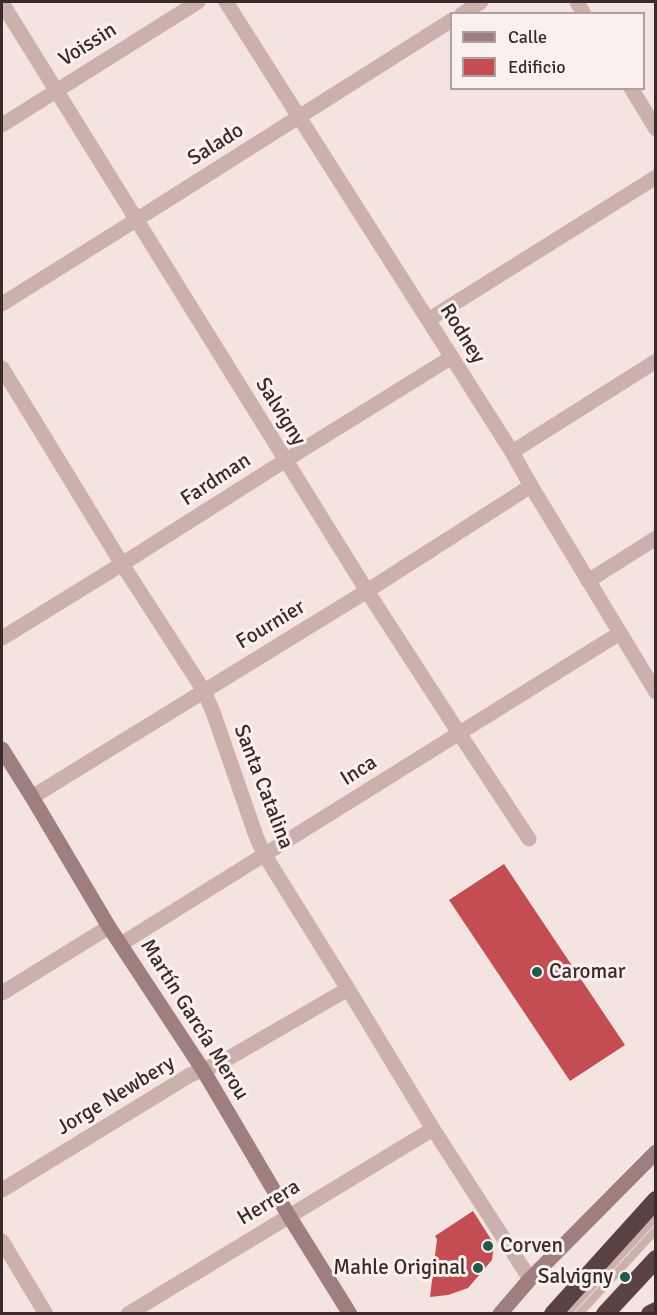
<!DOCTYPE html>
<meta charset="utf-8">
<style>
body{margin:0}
#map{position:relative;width:657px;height:1315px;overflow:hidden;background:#f3e4e0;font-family:Signika,sans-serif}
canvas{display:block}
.frame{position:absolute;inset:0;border:3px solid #392b2a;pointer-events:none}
.legend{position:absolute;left:450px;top:12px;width:195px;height:78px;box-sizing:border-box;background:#faf0ed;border:2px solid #ada19f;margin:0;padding:8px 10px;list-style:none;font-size:18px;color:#392b2a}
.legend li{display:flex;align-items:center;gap:12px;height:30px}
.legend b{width:30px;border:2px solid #ada19f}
</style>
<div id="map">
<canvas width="657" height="1315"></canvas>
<div class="frame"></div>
<ul class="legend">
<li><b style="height:8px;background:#9f7f7d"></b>Calle</li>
<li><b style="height:16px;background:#c44c53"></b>Edificio</li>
</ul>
</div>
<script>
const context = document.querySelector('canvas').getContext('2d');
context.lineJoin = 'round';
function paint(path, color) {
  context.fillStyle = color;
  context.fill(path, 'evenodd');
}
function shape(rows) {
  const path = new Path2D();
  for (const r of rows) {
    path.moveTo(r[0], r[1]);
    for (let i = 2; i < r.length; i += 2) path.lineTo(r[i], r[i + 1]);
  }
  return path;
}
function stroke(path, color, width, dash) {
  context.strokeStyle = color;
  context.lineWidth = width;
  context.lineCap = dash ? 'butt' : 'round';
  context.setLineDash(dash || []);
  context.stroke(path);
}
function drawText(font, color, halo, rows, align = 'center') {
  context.font = font + ' Signika,sans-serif';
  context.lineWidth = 6;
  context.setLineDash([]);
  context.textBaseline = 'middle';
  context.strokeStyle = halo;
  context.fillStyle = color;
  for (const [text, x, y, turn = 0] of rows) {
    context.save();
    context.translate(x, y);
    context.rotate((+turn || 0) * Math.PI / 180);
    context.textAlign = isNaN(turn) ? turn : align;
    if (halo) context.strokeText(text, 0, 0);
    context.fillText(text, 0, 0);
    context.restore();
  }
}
paint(shape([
 [504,864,625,1045,570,1081,449,900],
 [473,1211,494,1244,492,1260,468,1288,448,1295,430,1297,437,1239,435,1236]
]), '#c44c53');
stroke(shape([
 [567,1314,656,1217],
 [579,1314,656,1230]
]), '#cbb0ab', 8);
stroke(shape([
 [226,2,512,452,531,486,656,692],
 [577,2,584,14],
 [2,3,367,591,459,733,529,839],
 [462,14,481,2],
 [631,88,656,129],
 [2,125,198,2],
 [2,304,136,220,452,20],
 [428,320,656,177],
 [2,368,122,564,204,691,213,712,256,836,264,854,348,989,433,1129,530,1279],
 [512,452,656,361],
 [588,581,656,538],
 [2,638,122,564,286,460,452,357],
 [32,797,367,591,531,486],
 [121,944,620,633],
 [2,993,109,927],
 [2,1190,190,1075,222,1062,348,989],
 [2,1241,46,1314],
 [128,1314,433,1129]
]), '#cbb0ab', 15);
stroke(shape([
 [2,749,32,797,109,927,203,1070,289,1216,350,1314],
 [500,1314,530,1279,656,1152]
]), '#9f7f7d', 15);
stroke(shape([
 [553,1314,656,1200],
 [605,1314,656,1259],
 [650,1314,656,1311]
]), '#5a4242', 18);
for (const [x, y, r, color] of [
 [537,972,6,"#205b4d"],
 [488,1246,6,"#205b4d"],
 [478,1268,6,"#205b4d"],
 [625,1277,6,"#205b4d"]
]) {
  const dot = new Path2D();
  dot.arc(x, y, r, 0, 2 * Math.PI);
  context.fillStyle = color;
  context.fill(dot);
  stroke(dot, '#faf0ed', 2);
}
drawText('21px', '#392b2a', '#faf0ed', [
 ["Voissin",88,45,-32],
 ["Salado",216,145,-32],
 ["Rodney",462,334,58],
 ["Salvigny",280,412,58],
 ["Fardman",216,480,-33],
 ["Fournier",271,625,-31],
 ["Inca",359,771,-32],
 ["Santa Catalina",263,787,69],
 ["Martín García Merou",194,1020,58],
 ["Jorge Newbery",116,1096,-31],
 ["Herrera",269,1203,-31]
]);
drawText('21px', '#392b2a', '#faf0ed', [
 ["Caromar",549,972],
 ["Corven",500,1246],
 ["Mahle Original",466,1268,"right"],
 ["Salvigny",613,1277,"right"]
], 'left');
</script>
